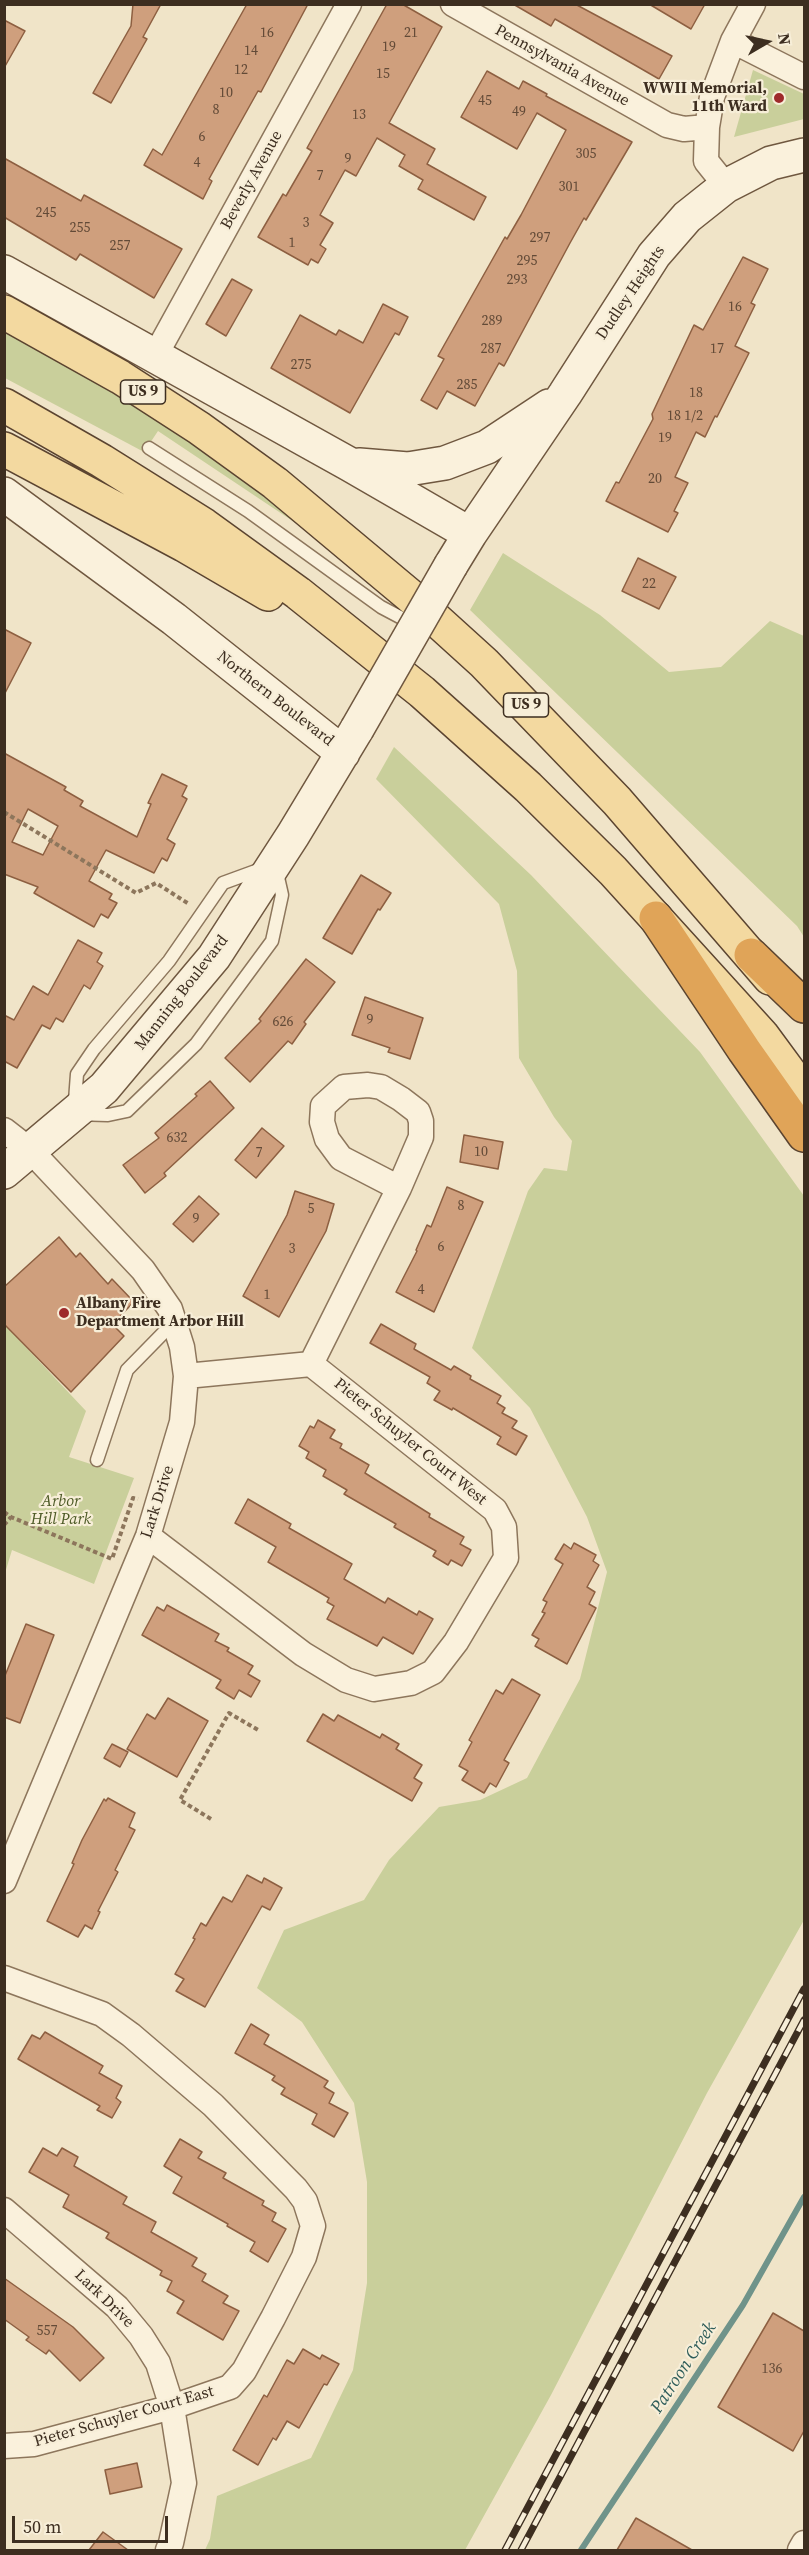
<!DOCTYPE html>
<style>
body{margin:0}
#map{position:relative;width:809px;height:2555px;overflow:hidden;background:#f0e4c8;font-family:"Source Serif 4",serif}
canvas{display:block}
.frame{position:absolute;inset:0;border:6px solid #3d2e20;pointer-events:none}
.north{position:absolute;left:737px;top:12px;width:60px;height:60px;-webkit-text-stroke:4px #f7eed8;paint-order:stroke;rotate:81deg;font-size:16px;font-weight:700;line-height:24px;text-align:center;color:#3d2e20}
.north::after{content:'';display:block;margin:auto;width:21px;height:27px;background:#3d2e20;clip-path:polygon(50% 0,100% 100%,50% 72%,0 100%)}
.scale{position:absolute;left:12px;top:2516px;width:156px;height:27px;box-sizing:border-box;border:3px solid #3d2e20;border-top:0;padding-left:8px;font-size:18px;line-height:21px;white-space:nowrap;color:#3d2e20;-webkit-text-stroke:4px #f7eed8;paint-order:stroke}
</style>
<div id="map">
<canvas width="809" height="2555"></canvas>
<div class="frame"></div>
<div class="north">N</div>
<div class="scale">50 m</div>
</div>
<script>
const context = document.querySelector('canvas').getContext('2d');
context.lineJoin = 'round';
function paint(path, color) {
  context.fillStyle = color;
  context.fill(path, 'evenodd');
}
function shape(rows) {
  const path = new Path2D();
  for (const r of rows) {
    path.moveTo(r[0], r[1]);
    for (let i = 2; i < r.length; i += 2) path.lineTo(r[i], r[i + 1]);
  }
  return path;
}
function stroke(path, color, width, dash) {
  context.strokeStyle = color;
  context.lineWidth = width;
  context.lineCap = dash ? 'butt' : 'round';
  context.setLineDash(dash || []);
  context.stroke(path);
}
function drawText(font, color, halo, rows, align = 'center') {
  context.font = font + ' "Source Serif 4",serif';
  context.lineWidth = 4.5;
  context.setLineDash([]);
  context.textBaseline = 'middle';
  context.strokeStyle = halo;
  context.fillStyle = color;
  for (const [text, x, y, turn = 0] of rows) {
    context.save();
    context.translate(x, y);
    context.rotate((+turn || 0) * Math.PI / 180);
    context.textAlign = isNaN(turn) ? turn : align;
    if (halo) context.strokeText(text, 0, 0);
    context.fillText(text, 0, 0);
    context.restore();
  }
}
paint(shape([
 [753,70,804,94,804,119,734,137],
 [4,329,143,406,221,458,318,538,158,431,144,452,5,378],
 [503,553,600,615,669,672,721,667,770,621,804,636,804,937,797,926,470,610],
 [394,747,531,875,700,1052,804,1196,804,1920,707,2093,551,2395,465,2550,205,2550,210,2539,217,2496,311,2458,353,2370,367,2283,367,2182,354,2103,302,2022,257,1988,284,1930,364,1900,389,1860,439,1807,480,1800,527,1778,580,1679,607,1572,587,1517,530,1408,472,1348,528,1191,544,1168,567,1171,572,1141,554,1117,519,1058,517,971,499,904,376,779],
 [5,1325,86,1411,69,1457,134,1478,94,1584,12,1550,5,1573]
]), '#c9cf9b');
stroke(shape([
 [581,2550,743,2305,804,2197]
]), '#6f938a', 6);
const building = shape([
 [133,4,161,4,143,37,147,39,111,103,93,93,131,26,133,4],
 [247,4,308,4,261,92,258,91,230,141,209,179,212,181,203,199,144,165,153,149,162,155,247,4],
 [387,4,402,4,442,27,389,123,435,149,427,164,486,197,474,220,418,189,423,180,399,166,405,155,377,138,356,176,345,170,320,215,333,223,320,245,326,249,318,263,311,259,308,265,258,237,283,194,286,196,312,151,307,148,387,4],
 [513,4,575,4,672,56,659,79,555,19,551,26,513,4],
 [649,4,705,4,691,29,649,4],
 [4,20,25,31,4,68,4,20],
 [487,71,519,89,523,81,547,94,546,96,632,142,586,220,584,218,570,243,504,366,499,363,475,406,447,391,437,409,421,400,444,359,438,356,505,237,507,239,521,215,566,130,537,113,517,149,461,117,487,71],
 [4,158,81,201,84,195,182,249,154,298,80,254,76,260,4,217,4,158],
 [743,257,768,269,751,303,755,305,735,346,749,353,717,417,715,416,705,437,696,432,675,477,688,483,674,511,678,513,668,532,606,501,616,482,619,483,653,419,652,414,694,325,703,330,743,257],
 [232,279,252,290,226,336,206,324,232,279],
 [383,304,408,317,399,335,395,333,350,413,271,368,300,315,336,335,339,330,363,343,383,304],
 [638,558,676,577,659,609,622,591,638,558],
 [4,629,31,643,4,695,4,629],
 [4,753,66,787,64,790,83,801,80,806,137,837,151,804,148,803,162,774,187,786,182,796,187,799,167,839,175,844,167,861,162,858,154,873,106,850,89,881,112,894,109,899,117,903,108,918,101,914,94,927,34,893,38,887,4,874,4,753],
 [28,809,58,826,43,855,12,842,28,809],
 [361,875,391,893,380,910,378,909,352,954,323,938,361,875],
 [78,940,102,953,97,962,103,966,90,989,84,985,63,1022,56,1018,50,1029,42,1025,17,1068,4,1061,4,1015,14,1020,33,986,48,995,78,940],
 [306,959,335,982,304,1022,306,1024,292,1044,288,1041,250,1082,225,1058,261,1021,259,1019,306,959],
 [365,997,423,1018,410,1059,388,1052,390,1048,352,1035,365,997],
 [210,1081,234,1108,164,1173,166,1176,145,1193,123,1165,159,1138,155,1133,197,1096,195,1094,210,1081],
 [262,1128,284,1146,256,1178,235,1160,262,1128],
 [464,1135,503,1142,498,1169,460,1162,464,1135],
 [447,1187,483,1202,434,1312,396,1292,417,1251,416,1250,427,1225,431,1227,447,1187],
 [295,1191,334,1204,326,1231,279,1317,243,1296,287,1215,295,1191],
 [199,1196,219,1214,193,1242,173,1224,199,1196],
 [59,1237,76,1257,80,1253,108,1284,112,1279,134,1302,112,1324,124,1336,71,1392,4,1324,4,1287,59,1237],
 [381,1324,416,1344,414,1349,451,1370,454,1366,471,1376,470,1379,501,1396,497,1403,505,1408,502,1413,517,1421,512,1428,527,1436,516,1455,497,1444,501,1437,453,1408,452,1410,434,1400,440,1391,427,1383,430,1377,370,1343,381,1324],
 [318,1420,335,1430,330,1438,342,1444,340,1448,369,1465,365,1473,430,1514,429,1517,464,1537,460,1544,471,1550,462,1566,451,1560,448,1565,433,1556,436,1551,394,1527,396,1524,344,1494,347,1490,323,1476,326,1470,306,1458,309,1452,299,1446,310,1426,314,1428,318,1420],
 [248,1499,291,1524,289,1528,352,1564,344,1579,385,1603,388,1598,417,1615,419,1611,433,1619,413,1654,383,1637,377,1646,327,1619,334,1606,327,1602,329,1598,268,1562,276,1547,235,1523,248,1499],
 [574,1543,596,1555,593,1561,599,1565,587,1587,595,1592,589,1604,596,1608,567,1664,535,1646,539,1639,532,1635,545,1613,542,1612,547,1602,543,1600,563,1564,555,1559,564,1544,571,1549,574,1543],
 [167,1605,219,1634,215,1641,229,1648,227,1651,253,1666,248,1674,260,1681,251,1697,239,1690,234,1699,216,1688,221,1680,142,1635,157,1607,164,1611,167,1605],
 [26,1624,54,1635,20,1723,4,1717,4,1678,26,1624],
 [512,1679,540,1695,504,1760,509,1763,496,1787,490,1783,484,1793,462,1780,468,1771,459,1766,472,1742,469,1740,496,1690,503,1694,512,1679],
 [168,1698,208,1721,177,1777,127,1749,147,1714,155,1719,168,1698],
 [323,1714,334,1721,338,1715,380,1738,382,1734,399,1744,396,1749,422,1765,414,1778,422,1783,412,1801,307,1741,323,1714],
 [112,1744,128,1752,120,1767,104,1758,112,1744],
 [108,1798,135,1813,129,1827,135,1830,115,1870,118,1872,98,1911,100,1912,92,1929,85,1925,78,1937,47,1921,74,1864,72,1863,82,1840,104,1799,106,1801,108,1798],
 [247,1875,262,1883,264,1878,282,1888,270,1910,262,1906,205,2007,176,1991,184,1979,175,1974,195,1939,193,1938,201,1923,206,1926,223,1897,232,1902,247,1875],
 [251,2024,269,2035,264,2044,328,2081,324,2087,334,2093,329,2103,348,2113,334,2137,312,2124,317,2114,281,2094,285,2088,272,2080,275,2076,235,2053,251,2024],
 [45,2032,103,2066,99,2073,122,2086,116,2098,121,2102,112,2118,97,2110,100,2106,18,2059,32,2035,40,2039,45,2032],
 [180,2139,202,2152,198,2158,226,2173,223,2178,264,2201,262,2205,276,2213,272,2221,286,2229,268,2262,250,2251,255,2242,227,2226,228,2224,173,2193,182,2177,164,2166,180,2139],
 [43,2148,57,2156,62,2148,78,2157,74,2166,127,2197,123,2204,156,2222,151,2232,197,2258,192,2266,206,2274,202,2281,228,2296,223,2303,239,2311,223,2340,177,2313,184,2301,167,2291,172,2281,160,2275,162,2271,106,2238,109,2233,63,2207,69,2195,29,2172,43,2148],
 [4,2278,73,2327,104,2358,80,2381,49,2350,46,2354,26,2340,29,2337,4,2319,4,2278],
 [773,2313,804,2331,804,2431,793,2451,718,2407,773,2313],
 [303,2349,320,2359,322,2355,339,2364,327,2385,324,2384,299,2428,287,2421,276,2440,273,2438,258,2465,233,2450,264,2395,267,2397,287,2360,294,2364,303,2349],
 [137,2463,142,2487,110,2494,105,2470,137,2463],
 [636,2518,692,2550,617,2550,636,2518],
 [103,2532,128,2550,89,2550,103,2532]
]);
paint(building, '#cf9f7d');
stroke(building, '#8d5f41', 1.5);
const lane = shape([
 [149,448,248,511,381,607,415,625],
 [275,864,282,895,272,941,196,1044,127,1111,108,1115,74,1114,77,1074,94,1049,169,961,223,883,275,864],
 [97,1460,127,1370,174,1322]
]);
const street = shape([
 [453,4,667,125,684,129,707,127],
 [733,41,804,77],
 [726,186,706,161,707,127,712,97,733,41,753,4],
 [155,356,349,4],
 [368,1085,381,1087,401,1099,418,1112,421,1121,421,1137,399,1188,341,1158,327,1139,322,1122,323,1106,344,1087,368,1085],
 [4,1130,31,1151,143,1270,170,1309,182,1347,186,1376,182,1422,148,1536,4,1881],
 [311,1364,399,1188],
 [148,1536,303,1654,346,1680,374,1689,411,1683,433,1672,456,1642,506,1558,504,1527,495,1510,311,1364,186,1376],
 [4,1978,102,2014,131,2035,213,2105,296,2189,305,2201,313,2226,304,2257,273,2318,244,2371,230,2387,172,2407,34,2444,4,2446],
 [4,2210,117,2307,141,2336,158,2363,172,2407,184,2483,171,2543,168,2550],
 [800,2550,804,2543]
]);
const secondary = shape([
 [4,272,349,464,470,534],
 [359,465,408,469,445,463,487,447,549,406],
 [4,494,174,619,343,753],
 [451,565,470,534,565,394,654,255,687,217,726,186,771,163,804,155],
 [4,1172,104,1088,214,957,293,835,357,729]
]);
const primary = shape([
 [4,312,120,377,199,428,275,483,409,595,484,663,617,801,770,978],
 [4,405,102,461,204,525,298,593,422,692,528,787,613,871,762,1035,804,1092],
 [4,449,184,545,268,594]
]);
const highway = shape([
 [656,918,744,1050,804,1135],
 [751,955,804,1006]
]);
stroke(lane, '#8d765c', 15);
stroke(street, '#8d765c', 27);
stroke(secondary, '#6f573f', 36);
stroke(primary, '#5b4430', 36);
stroke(highway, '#5b4430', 36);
stroke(shape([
 [4,812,136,893,156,883,189,904],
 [4,1512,11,1517,112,1559,133,1498,138,1499],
 [4,1525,11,1517],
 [211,1819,180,1800,229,1713,260,1731]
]), '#8d765c', 4, [4.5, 3]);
stroke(lane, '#faf1dc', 12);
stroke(street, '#faf1dc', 24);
stroke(secondary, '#faf1dc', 33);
stroke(primary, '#f3d9a0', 33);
stroke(highway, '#e0a458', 33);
const rail = shape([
 [505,2550,804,1989],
 [521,2550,804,2020]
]);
stroke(rail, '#3d2e20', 7);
stroke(rail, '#f7eed8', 4.5, [14]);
const secondaryBridge = shape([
 [357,729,451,565]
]);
stroke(secondaryBridge, '#6f573f', 36, []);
stroke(secondaryBridge, '#faf1dc', 33);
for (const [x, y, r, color] of [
 [779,98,6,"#9e2a2b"],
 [64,1313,6,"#9e2a2b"]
]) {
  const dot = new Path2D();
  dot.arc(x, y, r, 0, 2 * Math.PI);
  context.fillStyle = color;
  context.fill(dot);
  stroke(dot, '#f7eed8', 2);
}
drawText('14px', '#624a37', null, [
 ["16",267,33],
 ["21",411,33],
 ["19",389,47],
 ["14",251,51],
 ["12",241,70],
 ["15",383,74],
 ["10",226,93],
 ["45",485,101],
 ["8",216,110],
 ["49",519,112],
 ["13",359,115],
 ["6",202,137],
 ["305",586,154],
 ["9",348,159],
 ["4",197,163],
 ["7",320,176],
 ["301",569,187],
 ["245",46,213],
 ["3",306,223],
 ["255",80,228],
 ["297",540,238],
 ["1",292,243],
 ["257",120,246],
 ["295",527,261],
 ["293",517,280],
 ["16",735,307],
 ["289",492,321],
 ["287",491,349],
 ["17",717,349],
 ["275",301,365],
 ["285",467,385],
 ["18",696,393],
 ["18 1/2",685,416],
 ["19",665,438],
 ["20",655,479],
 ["22",649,584],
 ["9",370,1020],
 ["626",283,1022],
 ["632",177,1138],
 ["10",481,1152],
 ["7",259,1153],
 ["8",461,1206],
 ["5",311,1209],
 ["9",196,1219],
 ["6",441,1247],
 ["3",292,1249],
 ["4",421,1290],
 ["1",267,1295],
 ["557",47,2331],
 ["136",772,2369]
]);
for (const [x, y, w] of [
 [143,392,45],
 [526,705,45]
]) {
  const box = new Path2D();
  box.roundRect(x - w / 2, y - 12, w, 24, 4.5);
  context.fillStyle = '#f7eed8';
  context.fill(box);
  stroke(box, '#3d2e20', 1.5);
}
drawText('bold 15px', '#3d2e20', null, [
 ["US 9",143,392],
 ["US 9",526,705]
]);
drawText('16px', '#3d2e20', '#f7eed8', [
 ["Pennsylvania Avenue",562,66,29],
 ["Beverly Avenue",252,180,-61],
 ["Dudley Heights",631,293,-56],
 ["Northern Boulevard",275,699,38],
 ["Manning Boulevard",182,993,-52],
 ["Pieter Schuyler Court West",410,1442,39],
 ["Lark Drive",158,1502,-72],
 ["Lark Drive",104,2299,44],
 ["Pieter Schuyler Court East",124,2417,-16]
]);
drawText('bold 16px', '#3d2e20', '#f7eed8', [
 ["WWII Memorial,",767,89],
 ["11th Ward",767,107],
 ["Albany Fire",76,1304,"left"],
 ["Department Arbor Hill",76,1322,"left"]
], 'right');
drawText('italic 16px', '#4d5a26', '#f7eed8', [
 ["Arbor",61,1502],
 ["Hill Park",61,1520]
]);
drawText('italic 18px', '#2f5d5a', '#f7eed8', [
 ["Patroon Creek",684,2368,-57]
]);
</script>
